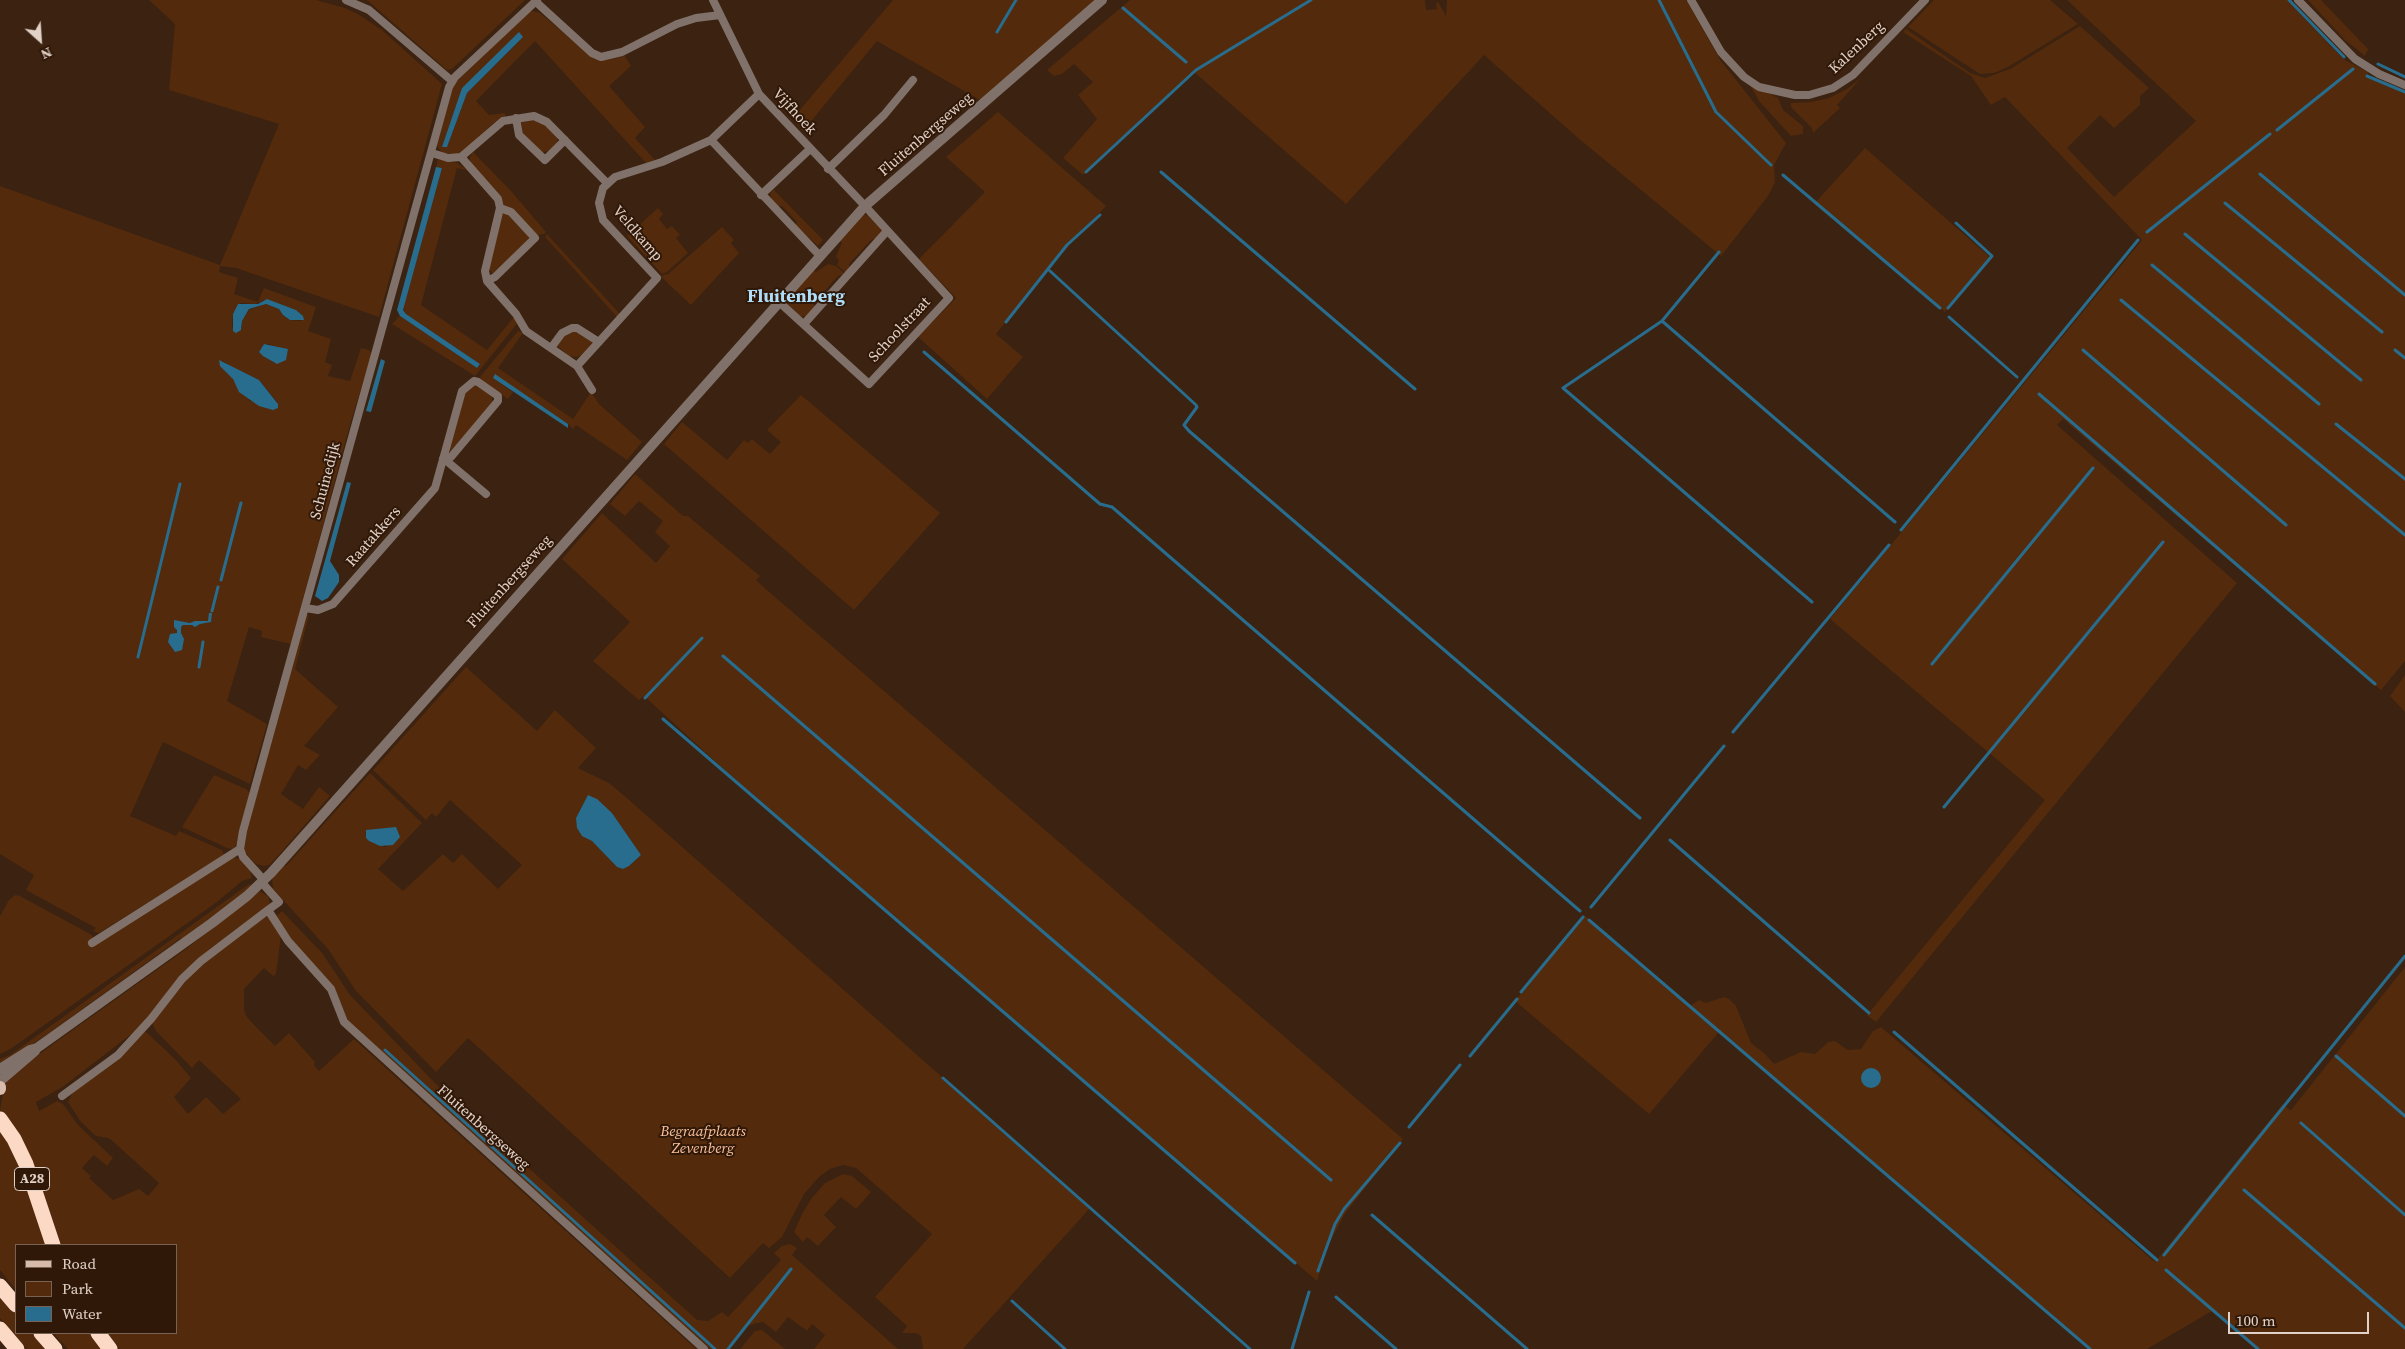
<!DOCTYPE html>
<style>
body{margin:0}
#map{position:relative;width:2405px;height:1349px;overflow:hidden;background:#3b2211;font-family:"Source Serif 4",serif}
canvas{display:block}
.legend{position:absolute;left:15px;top:1244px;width:162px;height:90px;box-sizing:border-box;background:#301808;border:1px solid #776254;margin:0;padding:6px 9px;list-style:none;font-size:15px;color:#e2d1c7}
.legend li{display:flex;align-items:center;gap:10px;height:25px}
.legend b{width:25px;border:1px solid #776254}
.north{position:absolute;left:15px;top:15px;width:50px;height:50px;-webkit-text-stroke:4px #301808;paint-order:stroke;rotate:154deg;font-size:14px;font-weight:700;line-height:20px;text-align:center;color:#e2d1c7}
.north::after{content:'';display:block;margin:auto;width:18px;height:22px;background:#e2d1c7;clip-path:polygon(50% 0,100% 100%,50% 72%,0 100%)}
.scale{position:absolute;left:2228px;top:1312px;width:141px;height:22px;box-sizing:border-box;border:2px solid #e2d1c7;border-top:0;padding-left:6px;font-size:15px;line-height:18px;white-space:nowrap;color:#e2d1c7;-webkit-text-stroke:4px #301808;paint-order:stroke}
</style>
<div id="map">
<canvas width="2405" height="1349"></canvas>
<ul class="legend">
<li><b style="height:6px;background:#d8bcab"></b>Road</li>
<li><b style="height:14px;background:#532a0b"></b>Park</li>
<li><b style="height:14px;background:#286d8e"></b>Water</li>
</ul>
<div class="north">N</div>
<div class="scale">100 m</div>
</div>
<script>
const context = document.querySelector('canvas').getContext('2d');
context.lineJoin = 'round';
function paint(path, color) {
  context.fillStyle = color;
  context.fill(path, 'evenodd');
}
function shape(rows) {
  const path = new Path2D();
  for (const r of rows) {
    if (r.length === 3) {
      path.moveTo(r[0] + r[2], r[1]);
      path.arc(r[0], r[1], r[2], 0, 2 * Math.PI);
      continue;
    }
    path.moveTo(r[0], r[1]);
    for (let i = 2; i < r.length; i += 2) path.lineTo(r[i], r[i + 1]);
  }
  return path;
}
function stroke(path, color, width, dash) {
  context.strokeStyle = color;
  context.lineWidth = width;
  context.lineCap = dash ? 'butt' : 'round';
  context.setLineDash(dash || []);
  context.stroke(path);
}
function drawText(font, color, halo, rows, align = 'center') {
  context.font = font + ' "Source Serif 4",serif';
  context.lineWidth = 4;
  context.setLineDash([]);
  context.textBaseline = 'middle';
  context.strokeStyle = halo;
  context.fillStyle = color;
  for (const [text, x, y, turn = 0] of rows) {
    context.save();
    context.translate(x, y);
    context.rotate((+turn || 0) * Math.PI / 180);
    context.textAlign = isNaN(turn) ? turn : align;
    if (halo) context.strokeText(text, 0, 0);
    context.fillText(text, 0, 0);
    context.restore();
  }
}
paint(shape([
 [149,0,316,0,345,8,358,14,382,30,442,84,379,317,236,268,220,266,219,272,238,278,234,294,258,302,264,288,316,307,308,331,331,339,325,362,332,365,328,376,350,381,361,348,369,350,372,354,351,421,291,644,261,637,262,631,249,627,227,701,267,724,250,784,163,742,130,816,176,836,179,831,222,850,224,855,99,933,93,931,96,928,26,890,34,875,0,854,0,186,220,265,279,124,169,90,175,24],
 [267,299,296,310,302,315,301,321,290,320,283,315,279,309,266,304,249,310,242,321,242,328,232,327,233,314,240,303,255,304],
 [264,344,268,344,288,350,274,363,259,352],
 [222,360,231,367,259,380,278,403,250,401,235,383],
 [367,0,525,0,452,69,447,70],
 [893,0,1095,0,980,100,877,41,803,131,793,118],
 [1130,0,1425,0,1426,10,1437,9,1436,3,1438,2,1446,16,1447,0,1686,0,1721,61,1786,143,1774,165,1775,182,1768,196,1721,256,1578,138,1484,55,1346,204,1194,72,1083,175,1063,158,1097,119,1078,95,1093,82,1074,64,1062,74,1054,76,1047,70],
 [1934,0,2050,0,2078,24,2008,67,1994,73,1980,74,1908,27],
 [2067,0,2287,0,2343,59,2368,72,2367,77,2405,94,2405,661,2381,690,2063,419,2057,425,2237,583,1876,1022,1867,1015,2045,800,1830,619,2142,240,2005,97,1991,105,1971,76,1903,32,1906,29,1970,73,1985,78,2010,69,2080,26,2149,88,2140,96,2140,105,2114,128,2100,115,2067,148,2114,197,2196,121],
 [2308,0,2321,0,2368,49,2365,56,2345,40],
 [533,11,540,13,591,56,608,60,625,56,631,66,609,86,645,127,635,138,655,160,646,163,535,41,476,101,489,115,505,113,505,117,494,123,460,154,443,153,438,148,436,143,454,84,528,12],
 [523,38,467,93,447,146,462,88],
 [1862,77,1837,105,1840,108,1813,133,1812,128,1791,107,1791,103,1811,102,1829,98,1847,89],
 [1749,83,1778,98,1783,110,1803,126,1803,134,1791,136,1759,101],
 [998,112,1106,206,1049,267,996,334,1023,357,987,399,918,337,956,298,919,259,985,192,946,157],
 [533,119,543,123,557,137,557,145,551,151,541,152,523,133,521,123],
 [1865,148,1990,257,1945,312,1814,204],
 [473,152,511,191,546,232,544,234,537,235,504,205,470,163,470,157],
 [438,159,457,163,467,170,457,168,421,305,487,350,513,318,515,317,517,321,516,325,475,376,392,324,400,316,477,368,480,364,406,314,403,308,442,168,436,167],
 [773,189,823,240,818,246,795,225,797,222,782,206,777,206,772,200,770,194],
 [658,208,663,214,659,219,667,229,672,226,680,235,676,238,688,253,667,272,662,274,627,236],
 [506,212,528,235,529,240,495,273,492,273,489,269,502,214],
 [863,215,869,215,882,229,882,233,877,239,872,239,849,264,850,268,846,273,837,265,839,261,836,256,842,243,839,240],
 [722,227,734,240,731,243,739,253,691,305,660,276,668,274],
 [547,234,620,314,617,317,545,237],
 [828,264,836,266,845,274,838,276,814,303,814,308,806,316,799,317,788,306,787,298,813,269,816,272],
 [574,330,593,342,584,354,577,357,569,356,557,346,564,334],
 [518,331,523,333,498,368,573,419,591,392,599,404,642,442,627,460,576,425,573,429,568,424,493,379,513,392,508,399,481,381,480,377],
 [475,385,492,395,492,404,451,451,448,450,464,394],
 [801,395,940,513,854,610,664,444,682,422,727,460,744,440,748,443,752,439,770,454,781,442,767,430],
 [635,474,683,516,688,516,760,576,756,580,767,590,1403,1139,1344,1215,1329,1244,1317,1281,728,773,644,696,639,700,593,661,630,622,562,559,602,513,656,563,670,546,655,532,663,521,639,501,625,516,610,504],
 [306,615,309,615,295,669,338,707,304,746,320,755,306,770,298,765,281,794,303,809,319,787,330,796,277,857,269,865,264,866,256,864,249,857,244,851,244,840],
 [466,667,537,731,555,710,596,748,578,768,609,783,628,799,1090,1208,963,1349,923,1349,921,1336,916,1333,902,1333,907,1326,875,1297,932,1234,856,1168,843,1165,830,1169,819,1177,804,1194,782,1237,769,1248,763,1243,730,1278,468,1038,436,1072,356,991,328,949,273,889,272,878,284,865,286,866,370,773,422,823,378,869,403,891,443,854,453,863,462,854,498,889,522,865,450,800,436,817,432,813,426,820,373,770],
 [588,795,612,813,641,855,629,866,623,869,617,867,592,841,576,818],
 [383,828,389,829,386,847,369,841,365,833],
 [2405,675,2405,712,2390,696],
 [214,775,246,789,251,794,238,842,234,848,229,849,182,827],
 [232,857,241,859,250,870,252,878,242,881,217,902,12,1048,0,1054,0,916,9,900,15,895,20,896,92,935,93,939],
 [249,884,252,885,250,888,183,940,181,938,42,1038,0,1065,0,1059,10,1055],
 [259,891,268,896,270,903,268,907,201,957,139,1028,64,1086,36,1102,39,1111,57,1101,63,1104,78,1125,113,1158,107,1166,94,1155,82,1168,91,1176,89,1178,113,1200,139,1189,148,1196,159,1183,109,1138,96,1136,81,1122,68,1102,72,1093,109,1066,145,1031,176,1060,191,1078,174,1097,188,1114,206,1097,223,1114,241,1099,199,1060,192,1068,156,1031,152,1023,193,971,265,917,268,917,281,935,276,974,273,976,264,968,244,989,244,1010,247,1017,257,1028,275,1046,289,1033,315,1062,314,1065,319,1071,354,1039,696,1349,120,1349,107,1333,176,1333,176,1245,60,1245,37,1173,27,1151,0,1110,5,1083,9,1077,56,1042,186,949],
 [282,911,323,954,350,995,439,1087,697,1320,708,1321,722,1312,728,1317,781,1260,774,1253,782,1246,790,1244,797,1248,792,1255,898,1349,814,1349,825,1335,812,1324,807,1331,788,1317,776,1332,763,1322,753,1324,748,1326,730,1349,710,1349,579,1232,348,1021,337,994,294,945,275,917],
 [1584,915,1690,1006,1699,1000,1706,1003,1724,997,1729,999,1736,1006,1751,1043,1764,1053,1774,1064,1801,1052,1815,1054,1828,1042,1835,1041,1848,1050,1861,1049,1873,1031,1881,1027,2155,1262,2282,1105,2291,1110,2405,967,2405,1349,2256,1349,2212,1311,2147,1349,2088,1349,1719,1032,1649,1114,1515,1001],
 [0,1124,10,1140,49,1245,16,1245,16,1290,0,1270],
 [843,1174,852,1176,871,1192,856,1209,841,1197,824,1215,836,1227,818,1246,807,1237,803,1242,794,1232,802,1214,811,1199,825,1183],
 [0,1295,16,1314,16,1333,33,1333,47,1349,27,1349,0,1318],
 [762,1330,785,1349,740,1349,755,1331],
 [53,1333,95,1333,106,1349,68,1349]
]), '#532a0b');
paint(shape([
 [519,32,523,37,467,93,447,147,442,147,462,88],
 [436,167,442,168,403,310,406,314,480,364,477,368,400,316,397,310],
 [267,299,296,310,303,316,304,320,290,320,283,315,279,309,266,304,249,309,242,321,241,330,236,333,233,331,233,314,238,304,258,304],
 [264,344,288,349,286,360,277,364,263,356,259,352],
 [381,359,385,361,371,412,366,411],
 [219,360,259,380,278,404,278,408,273,410,259,406,239,392,233,379,220,366],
 [495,374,568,424,568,428,493,378],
 [347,482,351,483,330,561,339,575,339,582,328,598,322,601,315,596],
 [209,613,212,613,211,622,200,624,195,627,192,625,183,625,181,627,181,633,184,639,182,650,175,652,168,642,170,634,177,633,177,630,174,627,174,620,190,623,195,621,208,621],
 [588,795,597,799,612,813,641,855,629,866,623,869,617,867,592,841,582,836,577,828,576,818],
 [396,827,400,837,393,845,380,846,369,841,366,838,366,830],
 [1871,1078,10]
]), '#286d8e');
stroke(shape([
 [1659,0,1716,112,1771,165],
 [2289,0,2344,57],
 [1123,8,1186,62],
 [997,32,1016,0],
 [2378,64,2405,77],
 [2367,76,2405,92],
 [2277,130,2353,69],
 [1086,172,1196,70,1311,0],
 [1161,172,1415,389],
 [2260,174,2405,295],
 [1783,175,1940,308],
 [2225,203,2382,332],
 [2147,232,2270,134],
 [2185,234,2361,380],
 [1719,252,1662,321,1563,388,1812,602],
 [2152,265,2319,404],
 [1050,271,1196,405,1197,407,1184,425,1189,431,1640,818],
 [2121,300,2405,535],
 [1948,308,1992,256,1956,223],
 [1949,317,2017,377],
 [1662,321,1895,522],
 [1006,322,1067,245,1100,215],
 [2083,350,2286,525],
 [2395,350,2405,358],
 [924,352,1100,504,1112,507,1580,911],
 [2039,394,2375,684],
 [2336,424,2405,479],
 [1901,530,2138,240],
 [221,580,241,503],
 [212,611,218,587],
 [723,656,1331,1180],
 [138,657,180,484],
 [1932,664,2093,468],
 [199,667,203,642],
 [645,698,702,638],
 [663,719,1295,1263],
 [1733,732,1889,545],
 [1944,807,2163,542],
 [1670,840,1869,1013],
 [1591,907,1724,746],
 [1589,920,2090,1349],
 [1521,992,1583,917],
 [1894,1032,2157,1260],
 [385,1050,715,1349],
 [1470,1056,1517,999],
 [2336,1056,2405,1116],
 [943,1078,1250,1349],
 [2301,1123,2405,1215],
 [1409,1127,1460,1065],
 [2244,1190,2405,1328],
 [1372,1215,1527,1349],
 [2164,1255,2405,956],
 [2166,1270,2258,1349],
 [1318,1271,1335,1224,1344,1209,1400,1143],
 [1336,1297,1396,1349],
 [1012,1301,1065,1349],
 [728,1349,791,1269],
 [1292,1349,1309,1292]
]), '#286d8e', 3);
stroke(shape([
 [346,0,369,10,452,81],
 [537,0,455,77,449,87,243,831,240,849,243,857,261,877,264,885,279,902,268,910,288,941,331,989,344,1022,704,1349],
 [713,0,759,94,865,206,949,298,869,384,779,302],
 [1691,0,1721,52,1744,77,1759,87,1795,95,1809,95,1833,88,1853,75,1925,0],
 [2298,0,2355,59,2379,74,2405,85],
 [535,1,592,53,601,57,622,52,677,24,696,18,720,15],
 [516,118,519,135,545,160,565,140],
 [711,140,820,256],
 [432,153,448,158,461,157,503,121,534,116,547,122,607,183],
 [461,157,498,199,500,208,485,271,487,281,516,314,526,331,577,366,592,390],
 [828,169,884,115,913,80],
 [761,195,810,149],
 [487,281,495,277,535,238,511,212,500,208],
 [804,324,887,231],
 [551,348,562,333,572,328,577,328,599,342],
 [577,366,657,278,603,220,599,203,603,188,615,177,662,162,711,140,759,94],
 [448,458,449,463,486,494],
 [305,608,318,610,333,604,435,488,447,445,462,391,474,381,478,382,498,396,498,401,451,457,443,459],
 [92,943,240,849],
 [62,1096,118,1055,151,1019,182,979,201,961,268,910]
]), '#80726a', 8);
stroke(shape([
 [0,1069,30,1050,37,1048,212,923,247,896,271,873,865,206,1102,0],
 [0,1081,35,1051]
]), '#80726a', 10);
stroke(shape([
 [0,1087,0,1089]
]), '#d8bcab', 12);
stroke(shape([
 [0,1119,14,1139,26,1164,53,1245],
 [0,1286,16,1305],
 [0,1329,17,1349],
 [41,1333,55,1349],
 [98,1333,110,1349]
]), '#fbd9c5', 15);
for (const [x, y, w] of [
 [32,1179,35]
]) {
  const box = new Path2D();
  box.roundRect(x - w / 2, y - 11.5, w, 23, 4);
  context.fillStyle = '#301808';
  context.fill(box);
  stroke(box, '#e2d1c7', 1);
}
drawText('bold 14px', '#e2d1c7', null, [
 ["A28",32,1179]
]);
drawText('15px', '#e2d1c7', '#301808', [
 ["Kalenberg",1857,48,-43],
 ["Vijfhoek",794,112,47],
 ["Fluitenbergseweg",926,135,-41],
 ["Veldkamp",637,234,49],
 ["Schoolstraat",900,330,-47],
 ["Schuinedijk",326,481,-75],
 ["Raatakkers",374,537,-49],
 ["Fluitenbergseweg",510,582,-48],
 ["Fluitenbergseweg",483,1128,42]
]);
drawText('italic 15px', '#fac19c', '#301808', [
 ["Begraafplaats",703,1132],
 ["Zevenberg",703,1149]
]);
drawText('bold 18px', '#b0def8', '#301808', [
 ["Fluitenberg",796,297]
]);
</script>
